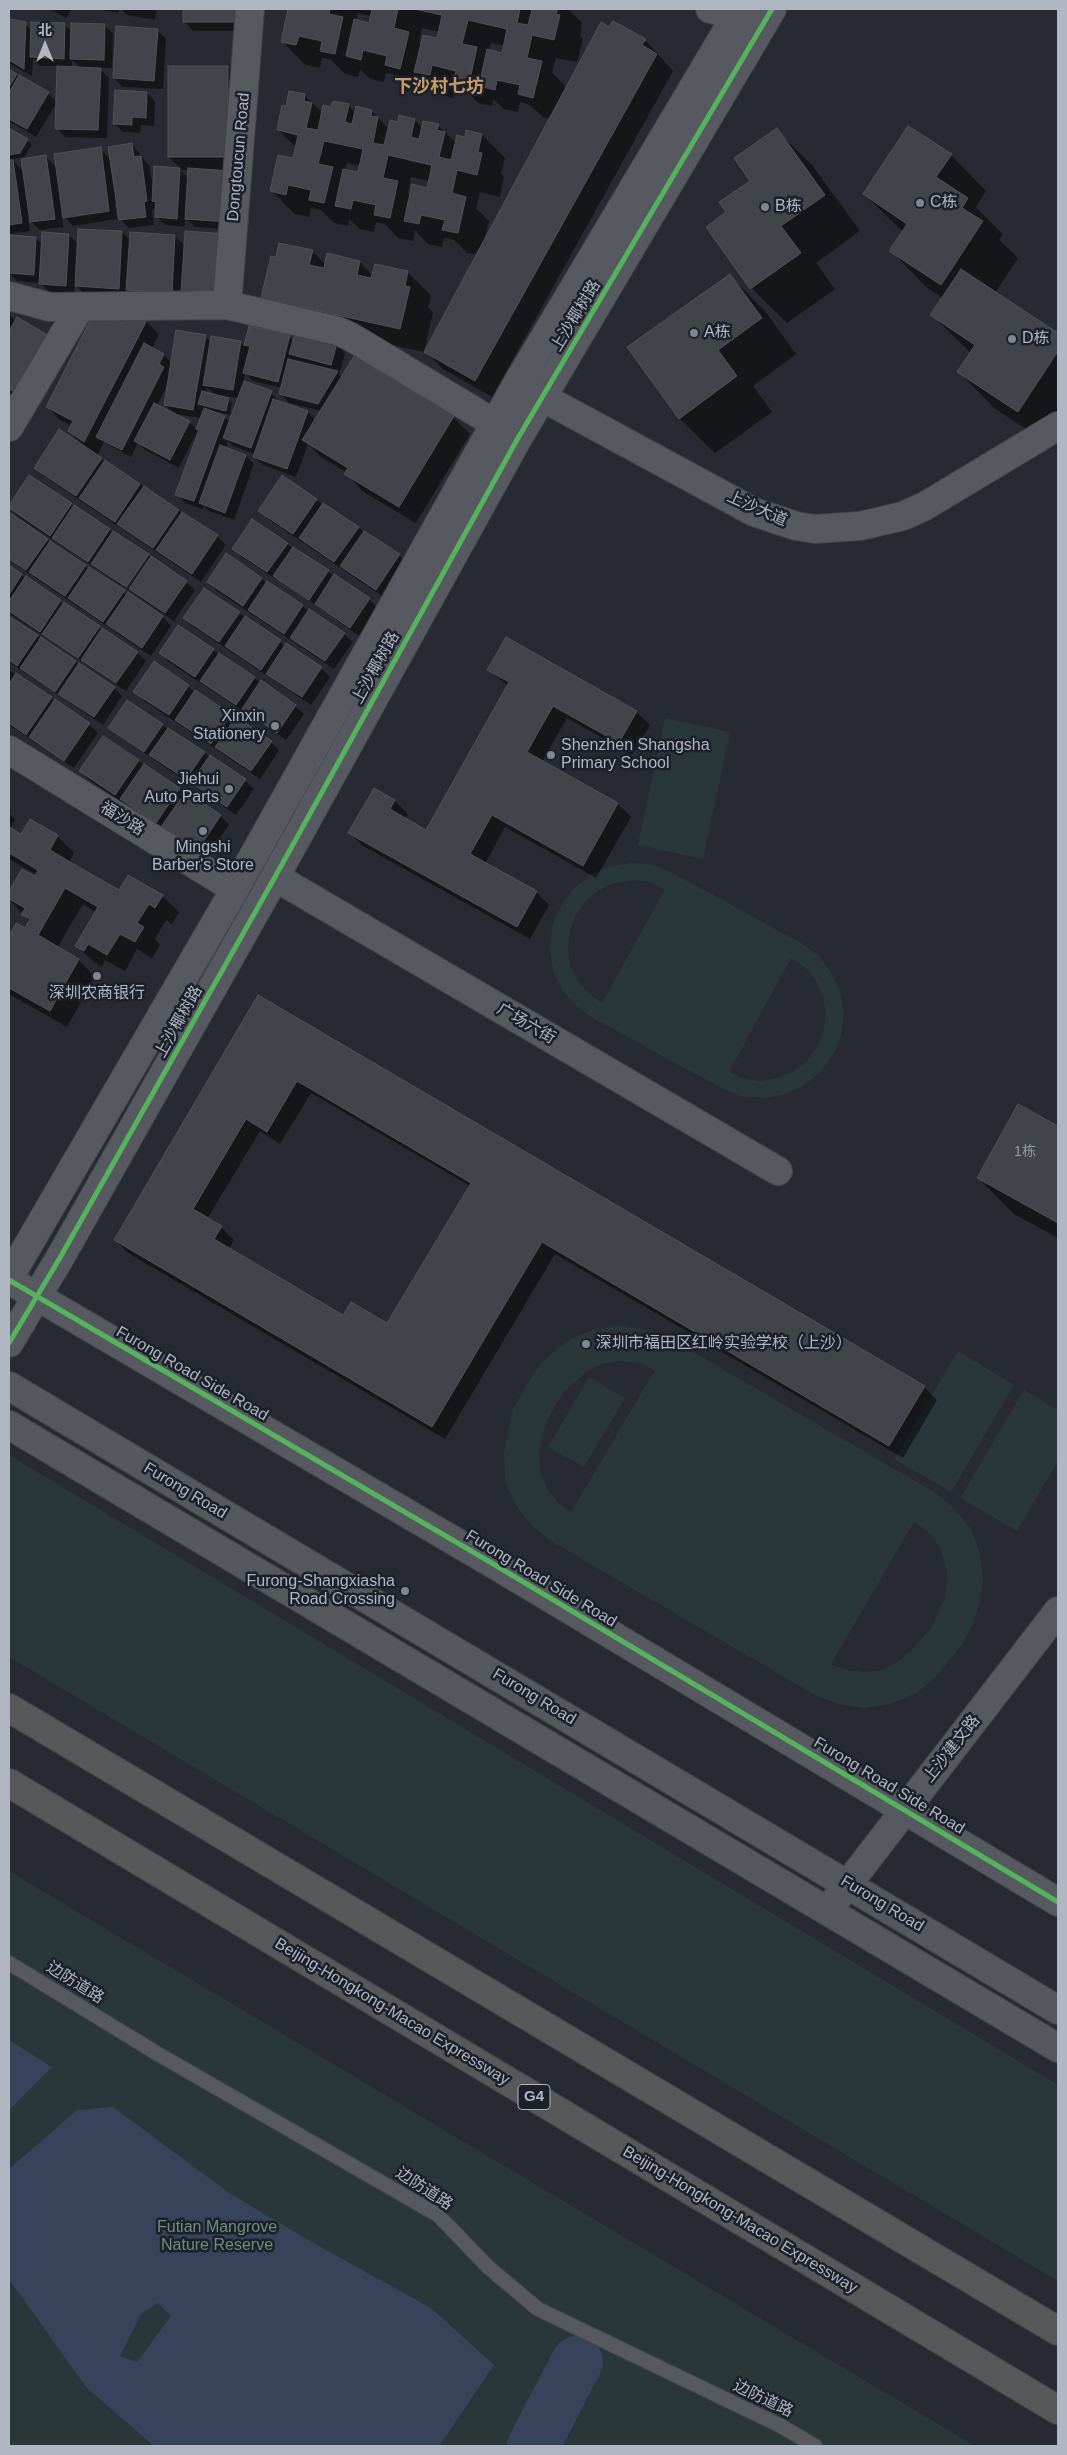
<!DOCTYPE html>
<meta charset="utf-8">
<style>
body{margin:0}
#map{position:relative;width:1067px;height:2455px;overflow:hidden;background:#272a32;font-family:Helvetica,"Noto Sans SC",sans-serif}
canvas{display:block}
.frame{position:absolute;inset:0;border:10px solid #b1b6c3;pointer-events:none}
.north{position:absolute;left:20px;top:20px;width:50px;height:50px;-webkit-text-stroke:4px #1b202b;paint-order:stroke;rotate:0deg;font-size:14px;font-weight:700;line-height:20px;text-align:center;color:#b1b6c3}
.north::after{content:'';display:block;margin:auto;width:18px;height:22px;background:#b1b6c3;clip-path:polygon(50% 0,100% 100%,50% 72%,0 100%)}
</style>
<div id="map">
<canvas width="1067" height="2455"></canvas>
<div class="frame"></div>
<div class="north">北</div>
</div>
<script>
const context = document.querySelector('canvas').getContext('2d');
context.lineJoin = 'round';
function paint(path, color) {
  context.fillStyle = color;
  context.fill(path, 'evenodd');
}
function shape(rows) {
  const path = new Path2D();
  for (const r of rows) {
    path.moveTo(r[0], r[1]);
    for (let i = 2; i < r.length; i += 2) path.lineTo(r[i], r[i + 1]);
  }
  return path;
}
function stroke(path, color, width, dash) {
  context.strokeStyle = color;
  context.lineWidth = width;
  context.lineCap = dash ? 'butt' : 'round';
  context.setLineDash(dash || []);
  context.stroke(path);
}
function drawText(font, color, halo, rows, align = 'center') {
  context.font = font + ' Helvetica,"Noto Sans SC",sans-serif';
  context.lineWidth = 5;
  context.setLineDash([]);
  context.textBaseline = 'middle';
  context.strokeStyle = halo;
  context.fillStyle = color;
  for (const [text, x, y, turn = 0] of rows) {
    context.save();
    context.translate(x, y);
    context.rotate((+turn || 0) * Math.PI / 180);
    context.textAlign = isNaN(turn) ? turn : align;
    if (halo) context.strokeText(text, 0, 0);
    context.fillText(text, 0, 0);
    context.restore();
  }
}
paint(shape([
 [665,718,730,732,703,859,638,845],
 [632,863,654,865,673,873,801,943,818,955,831,972,840,992,844,1013,841,1035,833,1055,820,1072,803,1086,783,1095,762,1098,740,1096,721,1088,593,1018,576,1006,562,990,553,970,550,948,552,926,561,906,573,889,590,875,610,866],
 [632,880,650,882,665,889,602,1003,588,993,577,980,570,965,568,948,570,931,576,915,586,901,599,890,615,883],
 [791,958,806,968,816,981,823,997,826,1013,824,1030,818,1046,807,1061,794,1071,778,1078,761,1081,744,1079,729,1072],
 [622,1326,648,1330,671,1339,934,1492,953,1507,970,1528,980,1553,983,1580,979,1605,972,1625,962,1645,934,1679,916,1693,891,1704,864,1708,837,1704,815,1695,551,1541,532,1526,516,1505,505,1480,504,1453,513,1409,535,1371,550,1355,570,1339,595,1329],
 [622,1361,639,1363,655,1370,571,1512,557,1502,547,1488,540,1471,539,1454,546,1422,563,1393,588,1370,604,1363],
 [914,1522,928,1532,939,1546,945,1562,948,1579,945,1596,932,1627,910,1652,897,1663,882,1670,864,1672,847,1670,831,1664],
 [958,1351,1014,1385,951,1492,894,1459],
 [589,1377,625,1398,584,1467,548,1447],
 [1024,1390,1058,1410,1058,1461,1017,1531,960,1498],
 [9,1455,1058,2085,1058,2281,9,1657],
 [9,1871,975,2446,9,2446]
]), '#29373a');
paint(shape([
 [9,2040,52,2067,9,2110],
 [113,2107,232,2195,317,2245,431,2308,494,2365,439,2446,154,2446,86,2387,9,2279,9,2169,77,2110],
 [158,2303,171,2316,137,2362,120,2356,141,2314]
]), '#37435a');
paint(shape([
 [49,9,72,9,66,18],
 [97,9,119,9,118,13],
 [121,9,157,9,155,20,127,15],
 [185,9,249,9,249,31,193,31,185,22],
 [290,9,568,9,582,23,580,36,583,39,577,62,556,58,552,73,565,86,563,95,610,29,645,40,673,71,492,397,443,369,426,352,478,255,467,253,454,240,444,238,442,247,428,244,415,230,413,241,398,238,385,224,376,222,374,232,360,229,349,219,348,226,334,223,321,210,311,208,309,217,295,214,272,191,294,160,297,148,278,130,290,92,305,96,323,113,348,105,355,112,371,111,389,129,399,123,415,120,422,128,438,125,456,143,466,138,482,135,505,158,501,174,504,177,500,197,480,192,476,208,489,221,484,241,551,119,543,117,530,105,520,102,518,112,504,109,493,99,492,106,478,103,465,90,455,88,453,98,439,94,425,81,423,91,409,88,397,75,386,73,384,82,370,79,360,69,358,77,345,74,331,60,322,58,320,68,306,65,282,41],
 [358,13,371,16,370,24,356,21],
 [422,28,440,32,438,39,421,46,419,43],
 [491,43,505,46,503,54,489,51],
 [409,158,438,165,437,167,409,161],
 [347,163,361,166,359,174,345,171],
 [411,177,429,181,428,189,411,196,408,193],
 [9,20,25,24,32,31,65,25,72,32,105,26,113,34,112,68,99,68,109,78,107,138,65,137,57,128,58,66,40,66,33,58,32,76,9,63],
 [72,60,81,68,72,68],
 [157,30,166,39,163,89,123,87,114,78],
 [228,67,241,80,236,230,195,227,185,217,185,227,165,225,157,217,157,205,154,202,155,209,152,210,154,225,129,228,120,219,118,204,115,204,117,219,73,226,62,214,63,227,40,230,28,219,30,231,9,234,9,129,32,144,24,157,11,159,24,172,46,157,57,168,100,149,111,160,132,144,149,166,154,190,155,167,181,169,169,157],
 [180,170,190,170,189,179],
 [9,70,48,93,57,102,36,137,9,121],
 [147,93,155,102,154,126,141,125,140,133,123,132,114,123],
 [776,130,812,165,860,231,816,263,835,289,787,323,751,288,728,213,752,181],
 [951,155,986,191,976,207,1003,234,999,240,1018,258,995,293,1058,335,1058,440,1054,447,994,408,959,372,971,353,932,315,943,298,926,287,891,251,903,232,864,194],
 [122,232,131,241,175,236,185,246,191,301,180,291,180,301,136,298,127,289,127,297,85,294,75,285,74,294,49,292,40,283,17,281,9,273,9,237,36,238,42,245,69,235,79,245],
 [312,251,326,265,360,262,373,276,407,272,431,296,428,307,433,312,424,352,286,321,263,298,277,259],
 [729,275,765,311,796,354,753,386,772,412,715,453,679,418],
 [9,314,16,321,25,401,9,392],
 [146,321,159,334,152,349,164,355,172,363,205,336,212,343,240,342,245,347,250,327,289,336,294,341,336,344,345,353,339,375,342,378,374,366,385,377,453,417,470,434,416,523,362,491,346,472,321,457,308,444,296,477,263,465,254,457,255,454,233,446,228,441,225,448,246,456,254,464,234,520,209,511,204,506,202,509,185,503,177,494,200,431,198,430,179,468,144,449,138,443,131,457,104,442,97,456,217,536,226,545,201,582,44,476,35,468,85,447,69,431,72,426,60,420,47,407,123,325],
 [171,365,170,374,168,372],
 [245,373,253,381,282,388,281,394,289,403,322,411,316,421,308,412,279,402,271,392,244,382],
 [168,384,165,405,174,414,157,406],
 [207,387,215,395,239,398,230,422,224,417,206,411,207,409,230,415,232,403,228,399,206,394],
 [174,414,201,418,197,430,189,422],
 [30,476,146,555,125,588,17,516,9,507],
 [282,477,399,555,408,564,385,598,268,519,259,510],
 [9,514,122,592,163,617,171,626,151,656,9,560],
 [287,544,369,599,378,608,359,636,278,578,277,580,242,557,233,548],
 [149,556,186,582,195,590,174,621,127,589],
 [9,567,137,653,146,661,126,691,9,613],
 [261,579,344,634,353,642,334,669,217,591,209,582],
 [239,613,286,647,287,645,321,668,330,677,311,705,194,627,185,618],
 [9,617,114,688,122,696,103,725,9,662],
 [213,650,295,706,304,714,286,740,169,662,161,653],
 [154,663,235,720,271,742,279,750,260,779,143,700,135,691],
 [9,670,89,724,98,733,74,768,9,725],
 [489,670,637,712,650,725,632,755,567,718,542,762,618,804,631,817,596,878,505,827,485,864,536,892,549,905,530,939,363,846,350,833,375,790,395,801,408,814,405,819,427,832,508,686],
 [162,725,245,780,254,789,236,815,119,736,110,728],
 [138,761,185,795,221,816,229,825,206,858,89,780,81,771],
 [9,813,15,820,10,829,22,836,31,821,57,836,74,853,69,863,120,891,162,896,179,912,172,924,166,920,155,939,160,945,152,958,137,949,125,971,105,960,102,967,94,962,77,946,96,912,83,904,57,948,79,960,95,977,67,1027,9,994,9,938,17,925,26,930,30,922,9,899,9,893,22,870,35,878,37,875,9,859],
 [259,997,924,1387,937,1400,903,1458,555,1254,445,1439,128,1253,115,1240],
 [311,1093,470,1186,388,1325,344,1317,229,1249,234,1240,221,1227,207,1219,260,1131,280,1144],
 [1019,1106,1058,1128,1058,1238,1014,1214,978,1178]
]), '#0007');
stroke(shape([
 [533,2446,577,2362]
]), '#37435a', 52);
const building = shape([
 [183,9,241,9,241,22,183,22,183,9],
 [288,9,330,9,329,14,343,17,335,54,320,51,322,41,299,36,296,45,281,42,288,9],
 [372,9,398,9,394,28,409,32,400,69,385,65,387,56,363,50,361,60,346,56,354,19,369,23,372,9],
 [414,9,520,9,517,23,528,25,532,9,558,9,556,14,560,15,554,40,532,35,527,58,542,61,533,98,518,94,520,85,497,80,495,90,479,86,487,49,502,53,507,29,468,20,462,44,477,47,469,84,453,80,456,71,432,65,430,75,414,72,423,35,437,38,442,15,414,9],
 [9,19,26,22,24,69,9,60,9,19],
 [613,21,646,39,642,45,657,54,475,381,424,352,601,22,609,27,613,21],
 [31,22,65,23,64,59,30,57,31,22],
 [71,23,105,24,104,60,70,59,71,23],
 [116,26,158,29,154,81,113,78,116,26],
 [57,66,101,68,98,130,55,129,57,66],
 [168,66,228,66,228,157,168,157,168,66],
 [9,69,17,74,9,87,9,69],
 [19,75,49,92,27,129,9,119,9,93,19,75],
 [115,90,147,92,146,118,132,117,132,125,113,124,115,90],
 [289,91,305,94,304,101,312,103,306,128,318,130,323,105,331,107,333,101,349,104,345,122,352,124,356,106,372,110,371,116,378,117,373,143,384,145,390,120,398,122,399,115,415,119,411,137,419,139,423,121,439,124,437,130,445,132,439,157,451,160,457,135,465,137,466,130,482,134,478,152,482,153,477,175,457,170,452,193,466,197,458,233,442,230,445,220,421,215,419,224,404,221,412,184,427,188,432,165,388,155,383,178,398,181,390,218,374,215,376,205,353,200,351,209,335,206,343,169,358,172,363,149,324,141,318,164,333,167,324,203,309,200,311,190,288,185,286,195,270,191,278,155,293,158,298,135,277,130,282,105,286,106,289,91],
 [908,126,952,154,936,177,968,198,962,208,983,221,941,285,889,251,907,224,863,194,908,126],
 [9,128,28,139,20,153,9,155,9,128],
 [777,128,825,195,781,226,801,253,750,289,706,227,726,212,719,202,750,181,734,158,777,128],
 [132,143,134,157,141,156,147,201,144,202,146,217,119,220,108,147,132,143],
 [101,147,109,211,63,218,54,154,101,147],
 [46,155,55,219,30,222,21,159,46,155],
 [9,160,13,160,22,223,9,225,9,160],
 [154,166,180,168,177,219,155,217,156,202,152,201,154,166],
 [188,168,231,171,228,222,185,219,188,168],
 [78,229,122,231,119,289,75,286,78,229],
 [185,231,228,234,224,295,181,293,185,231],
 [42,232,69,234,66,286,39,284,42,232],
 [130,232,175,235,172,293,126,290,130,232],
 [9,235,36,237,34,275,9,273,9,235],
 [279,243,313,250,309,265,324,268,327,253,360,261,357,275,371,278,375,264,408,271,405,286,410,287,400,329,261,298,271,256,276,257,279,243],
 [961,269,1058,333,1058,351,1018,412,957,372,975,345,930,315,961,269],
 [730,274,762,318,718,350,737,376,679,419,627,347,730,274],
 [93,315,113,318,123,323,126,317,147,320,84,442,68,431,73,421,46,407,93,315],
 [17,317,49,336,16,393,9,389,9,331,17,317],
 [249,326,290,335,278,382,243,373,250,346,244,345,249,326],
 [176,330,206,335,193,410,164,405,176,330],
 [295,333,337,343,331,365,289,354,295,333],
 [211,336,241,341,233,390,203,385,211,336],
 [144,343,164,354,159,364,164,367,122,450,96,437,144,343],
 [356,353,375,365,373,368,454,416,399,507,344,474,348,468,302,440,356,353],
 [288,359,338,371,318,404,279,394,288,359],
 [244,381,272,391,251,448,223,438,244,381],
 [202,391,229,398,226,411,198,404,202,391],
 [273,399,308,411,287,469,253,457,273,399],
 [154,403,190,421,170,460,134,441,154,403],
 [204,408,225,416,194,501,175,495,199,430,196,429,204,408],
 [59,429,102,458,76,496,34,468,59,429],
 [220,445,246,455,225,513,199,503,220,445],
 [105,460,140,484,115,522,79,498,105,460],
 [29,475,72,503,50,536,9,508,9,505,29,475],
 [282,475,317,499,293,534,258,511,282,475],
 [144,486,179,510,153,548,117,524,144,486],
 [323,503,359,527,334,562,299,538,323,503],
 [74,505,110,529,88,562,52,538,74,505],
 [9,512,48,539,26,570,9,559,9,512],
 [182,512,218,535,192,574,156,550,182,512],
 [252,519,288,543,267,572,232,549,252,519],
 [113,531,149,554,126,587,91,564,113,531],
 [364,531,400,554,376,590,340,566,364,531],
 [50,541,86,565,65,596,29,572,50,541],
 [293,547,329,570,309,600,273,576,293,547],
 [226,553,262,578,243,606,207,582,226,553],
 [151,556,187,581,165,613,129,589,151,556],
 [9,565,22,574,9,595,9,565],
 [89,567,125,590,103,622,68,598,89,567],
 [334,574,370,598,350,628,315,604,334,574],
 [26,576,61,600,40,632,9,611,9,601,26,576],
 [267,581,303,605,284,634,248,610,267,581],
 [204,588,240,612,219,642,183,618,204,588],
 [128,592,163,616,142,648,106,624,128,592],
 [64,602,100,626,78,658,42,634,64,602],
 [309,609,345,633,325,661,290,638,309,609],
 [9,616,38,635,17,666,9,660,9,616],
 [245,616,281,640,261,670,225,646,245,616],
 [178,625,214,649,195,677,159,653,178,625],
 [102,628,138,652,116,683,81,660,102,628],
 [41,637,76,661,55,692,20,668,41,637],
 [506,637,637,711,619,743,553,706,527,752,618,803,583,866,492,815,470,854,537,891,517,927,348,833,374,788,395,800,390,809,426,830,509,682,487,670,506,637],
 [286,643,322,667,302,697,266,674,286,643],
 [219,653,255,677,236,705,200,681,219,653],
 [154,661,189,685,169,715,133,692,154,661],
 [79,663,115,687,94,717,58,694,79,663],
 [16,673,52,697,26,735,9,723,9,684,16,673],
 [261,680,296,705,277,733,242,709,261,680],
 [195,690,231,714,211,744,175,720,195,690],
 [55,699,90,723,64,761,29,737,55,699],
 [127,700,163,724,144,752,108,728,127,700],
 [236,717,272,741,251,771,215,747,236,717],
 [168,728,205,752,186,779,149,755,168,728],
 [103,736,139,760,115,795,79,771,103,736],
 [210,755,246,779,227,807,191,783,210,755],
 [144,764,180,788,156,823,120,799,144,764],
 [186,791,221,815,197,851,161,827,186,791],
 [30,819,58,835,50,850,65,859,119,890,128,875,163,895,155,908,149,904,137,923,144,927,135,942,120,934,107,955,88,944,84,951,75,946,98,907,65,888,38,935,79,959,50,1011,9,988,9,936,16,923,25,928,30,919,21,915,25,908,9,899,9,891,22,869,35,876,38,870,9,853,9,827,21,834,30,819],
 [258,995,925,1386,889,1446,542,1242,432,1427,114,1240,258,995],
 [297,1081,471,1183,387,1323,351,1302,343,1315,214,1239,222,1226,193,1209,246,1119,267,1132,297,1081],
 [1018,1104,1058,1126,1058,1223,977,1178,1018,1104]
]);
paint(building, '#41444b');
stroke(building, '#4e5259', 1);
const service = shape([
 [9,1963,158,2054,438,2215,488,2267,538,2309,781,2426,815,2446]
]);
const minor = shape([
 [710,9,752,19],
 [9,296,50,307,227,305,338,331,351,337,509,432],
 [227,305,250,9],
 [527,389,754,512,796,526,815,529,860,526,903,516,925,506,1058,426],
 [9,427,80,307],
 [9,750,235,889],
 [275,877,778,1171],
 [9,1278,235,889,517,384,740,9],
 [9,1343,61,1256,275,877,518,438,772,9],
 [828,1910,1058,1611]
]);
const tertiary = shape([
 [9,1280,490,1562,1058,1902]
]);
const secondary = shape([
 [9,1386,1058,2010],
 [9,1425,1058,2048]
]);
const motorway = shape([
 [9,1708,1058,2331],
 [9,1783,1058,2410]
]);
stroke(service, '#43454b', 16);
stroke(minor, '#43454b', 30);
stroke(tertiary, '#43454b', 30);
stroke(secondary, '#43454b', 30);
stroke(motorway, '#43464d', 30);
stroke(service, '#575960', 14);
stroke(minor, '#575960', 28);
stroke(tertiary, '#575960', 28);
stroke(secondary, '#55585e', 28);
stroke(motorway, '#56585a', 28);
stroke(shape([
 [9,1280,490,1562,1058,1902],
 [9,1343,61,1256,275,877,518,438,772,9]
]), '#56b35d', 5);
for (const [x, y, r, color] of [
 [920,203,5,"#818590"],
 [765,207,5,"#818590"],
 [694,333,5,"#818590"],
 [1012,339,5,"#818590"],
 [275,726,5,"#818590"],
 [551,755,5,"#818590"],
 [229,789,5,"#818590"],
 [203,831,5,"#818590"],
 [97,976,5,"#818590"],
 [586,1344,5,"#818590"],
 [405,1591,5,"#818590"]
]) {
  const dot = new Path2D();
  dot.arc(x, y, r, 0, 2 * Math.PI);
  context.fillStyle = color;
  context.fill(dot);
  stroke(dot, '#1b202b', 2);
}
drawText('14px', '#959aa5', null, [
 ["1栋",1025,1152]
]);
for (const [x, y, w] of [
 [534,2097,32]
]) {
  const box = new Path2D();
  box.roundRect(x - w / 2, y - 12.5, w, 25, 4);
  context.fillStyle = '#1b202b';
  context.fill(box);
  stroke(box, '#b1b6c3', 1);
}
drawText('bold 15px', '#b1b6c3', null, [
 ["G4",534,2097]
]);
drawText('16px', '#b1b6c3', '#1b202b', [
 ["Dongtoucun Road",239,157,-85],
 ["上沙椰树路",576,316,-59],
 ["上沙大道",757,509,24],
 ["上沙椰树路",376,668,-61],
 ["福沙路",122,819,32],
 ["上沙椰树路",179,1022,-61],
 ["广场六街",526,1024,30],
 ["Furong Road Side Road",192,1374,30],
 ["Furong Road",185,1491,31],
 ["Furong Road Side Road",541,1579,31],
 ["Furong Road",534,1697,31],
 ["上沙建文路",952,1749,-52],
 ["Furong Road Side Road",889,1786,31],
 ["Furong Road",882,1904,31],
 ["边防道路",75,1983,32],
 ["Beijing-Hongkong-Macao Expressway",392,2012,31],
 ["边防道路",424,2189,33],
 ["Beijing-Hongkong-Macao Expressway",740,2220,31],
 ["边防道路",763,2399,26]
]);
drawText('16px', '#b1b6c3', '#1b202b', [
 ["C栋",930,203],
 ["B栋",775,207],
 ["A栋",704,333],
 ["D栋",1022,339],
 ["Xinxin",265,717,"right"],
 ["Stationery",265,735,"right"],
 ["Shenzhen Shangsha",561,746],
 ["Primary School",561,764],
 ["Jiehui",219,780,"right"],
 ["Auto Parts",219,798,"right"],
 ["Mingshi",203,848,"center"],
 ["Barber's Store",203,866,"center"],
 ["深圳农商银行",97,994,"center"],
 ["深圳市福田区红岭实验学校（上沙）",596,1344],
 ["Furong-Shangxiasha",395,1582,"right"],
 ["Road Crossing",395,1600,"right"]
], 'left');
drawText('16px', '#6a9178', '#1b202b', [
 ["Futian Mangrove",217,2228],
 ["Nature Reserve",217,2246]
]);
drawText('bold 18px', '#c89c66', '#1b202b', [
 ["下沙村七坊",439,87]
]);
</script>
